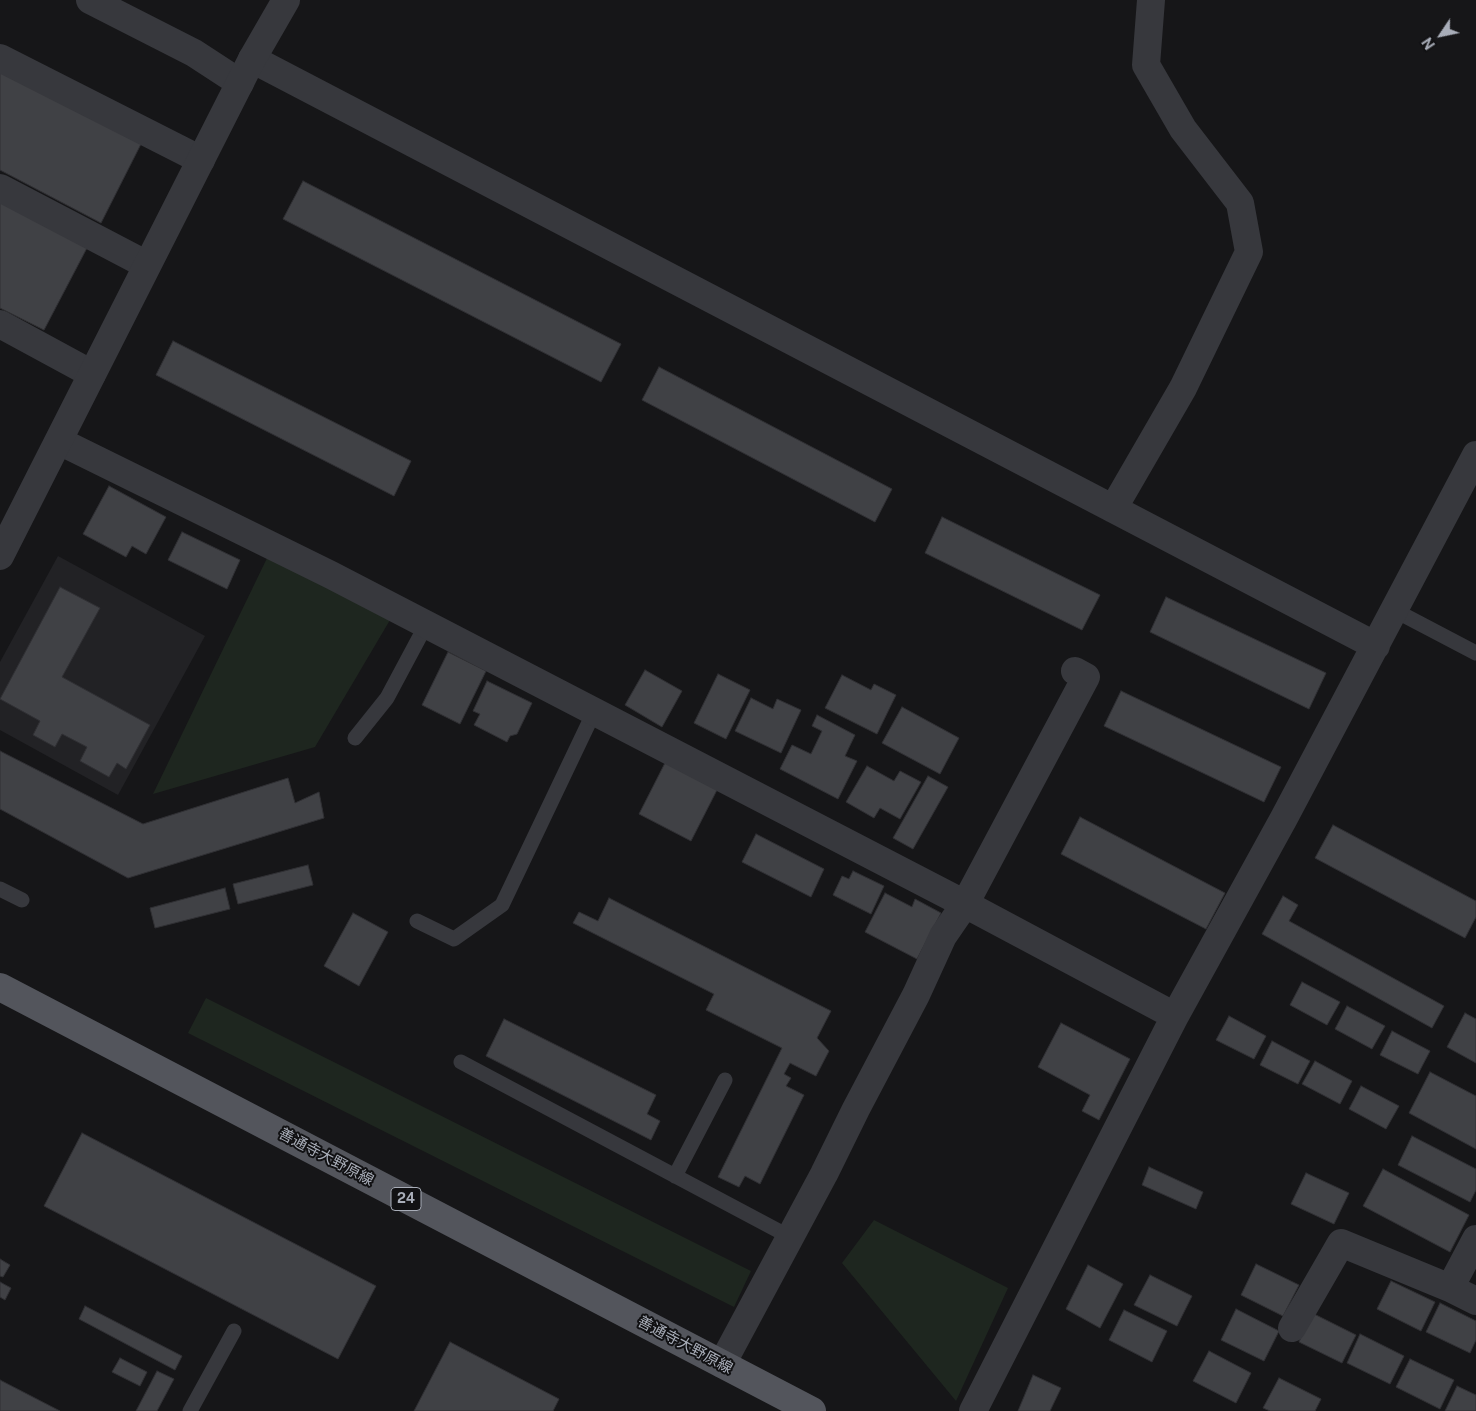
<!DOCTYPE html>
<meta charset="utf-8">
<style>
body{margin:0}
#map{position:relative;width:1476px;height:1411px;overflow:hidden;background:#161618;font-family:"Public Sans",sans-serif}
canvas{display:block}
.north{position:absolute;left:1416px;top:10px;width:50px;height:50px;-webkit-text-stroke:4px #111113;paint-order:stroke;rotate:236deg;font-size:14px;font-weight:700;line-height:20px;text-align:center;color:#a8adb8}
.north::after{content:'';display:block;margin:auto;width:18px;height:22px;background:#a8adb8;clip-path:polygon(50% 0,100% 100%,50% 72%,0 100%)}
</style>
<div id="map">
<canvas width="1476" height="1411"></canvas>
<div class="north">N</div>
</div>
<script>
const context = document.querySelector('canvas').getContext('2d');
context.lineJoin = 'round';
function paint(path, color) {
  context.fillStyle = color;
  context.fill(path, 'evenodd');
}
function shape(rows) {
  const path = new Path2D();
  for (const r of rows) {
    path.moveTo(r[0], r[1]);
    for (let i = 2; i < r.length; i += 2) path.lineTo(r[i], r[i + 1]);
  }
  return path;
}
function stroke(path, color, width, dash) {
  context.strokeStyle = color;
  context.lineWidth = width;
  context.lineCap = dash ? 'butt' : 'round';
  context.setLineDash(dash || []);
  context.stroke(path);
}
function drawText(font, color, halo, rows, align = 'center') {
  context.font = font + ' "Public Sans","Noto Sans JP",sans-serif';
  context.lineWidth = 4;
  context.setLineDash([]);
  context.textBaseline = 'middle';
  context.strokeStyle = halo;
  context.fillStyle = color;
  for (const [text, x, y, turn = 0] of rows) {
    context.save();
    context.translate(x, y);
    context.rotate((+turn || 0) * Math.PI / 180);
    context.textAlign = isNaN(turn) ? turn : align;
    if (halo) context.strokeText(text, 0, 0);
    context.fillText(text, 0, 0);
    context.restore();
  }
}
paint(shape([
 [58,556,205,636,118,795,0,730,0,662]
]), '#222225');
paint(shape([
 [269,554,390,620,315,747,153,794],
 [206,998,751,1271,734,1307,188,1033],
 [874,1220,1008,1288,956,1401,842,1263]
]), '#1e261f');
const building = shape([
 [0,72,141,144,101,223,0,170,0,72],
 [303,181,621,344,601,382,283,219,303,181],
 [0,202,88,246,44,330,0,308,0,202],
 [173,341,411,461,394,496,156,375,173,341],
 [659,367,892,489,875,522,642,400,659,367],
 [109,486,166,517,146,554,132,546,126,557,83,534,109,486],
 [942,517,1100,595,1082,630,925,553,942,517],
 [182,532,240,560,227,589,168,560,182,532],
 [60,587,100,608,62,677,150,725,126,769,117,763,109,777,80,761,87,747,62,734,55,747,33,735,40,721,0,699,60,587],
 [1166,597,1326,673,1309,709,1150,632,1166,597],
 [448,652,486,671,460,724,422,705,448,652],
 [645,670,682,691,662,727,625,705,645,670],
 [718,674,750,690,726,739,694,723,718,674],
 [842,675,871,690,874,684,896,695,877,734,825,708,842,675],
 [487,681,532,703,517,734,510,736,507,742,474,725,480,714,473,711,487,681],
 [1121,691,1281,767,1264,802,1104,726,1121,691],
 [751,698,773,709,777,699,801,710,781,753,735,731,751,698],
 [902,707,959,738,940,774,882,743,902,707],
 [817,715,855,735,845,756,857,761,838,799,780,769,792,745,811,754,822,731,812,726,817,715],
 [0,751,143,824,288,778,295,803,319,792,324,818,128,878,0,809,0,751],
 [666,761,718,788,691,841,639,814,666,761],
 [867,766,894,781,900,771,921,782,900,819,880,808,874,818,846,802,867,766],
 [928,776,948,787,913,849,893,838,928,776],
 [1080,817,1225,893,1206,929,1061,854,1080,817],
 [1333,825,1476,901,1476,917,1465,938,1315,858,1333,825],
 [756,834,824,869,811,897,742,862,756,834],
 [308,865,313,885,238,904,233,884,308,865],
 [853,871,884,886,871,914,833,895,842,876,849,879,853,871],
 [225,888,230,909,155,928,150,908,225,888],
 [885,893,912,907,915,899,941,913,917,959,865,932,885,893],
 [1283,896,1298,905,1289,921,1444,1006,1432,1028,1262,934,1283,896],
 [609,898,831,1011,817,1038,829,1051,816,1076,790,1063,784,1074,791,1078,786,1086,804,1095,760,1184,745,1176,739,1187,718,1177,782,1048,706,1010,714,994,573,923,579,912,598,921,609,898],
 [353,913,388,932,359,986,324,966,353,913],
 [1302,982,1340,1002,1327,1025,1290,1005,1302,982],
 [1347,1006,1385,1026,1372,1049,1335,1029,1347,1006],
 [1465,1013,1476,1019,1476,1063,1447,1047,1465,1013],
 [1229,1016,1266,1036,1254,1059,1216,1040,1229,1016],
 [504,1019,656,1095,647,1114,660,1121,651,1140,486,1056,504,1019],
 [1061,1023,1130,1059,1099,1120,1082,1111,1090,1095,1038,1067,1061,1023],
 [1392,1031,1430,1051,1418,1074,1380,1055,1392,1031],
 [1272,1041,1310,1061,1298,1084,1260,1065,1272,1041],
 [1315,1061,1352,1081,1340,1104,1302,1084,1315,1061],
 [1430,1072,1476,1096,1476,1149,1409,1113,1430,1072],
 [1361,1086,1399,1106,1386,1129,1349,1109,1361,1086],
 [82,1133,376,1286,338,1359,44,1206,82,1133],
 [1412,1136,1476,1169,1476,1190,1470,1202,1398,1165,1412,1136],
 [1149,1167,1203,1192,1196,1209,1142,1185,1149,1167],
 [1383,1169,1469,1215,1450,1252,1363,1206,1383,1169],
 [1306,1173,1349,1193,1334,1224,1291,1204,1306,1173],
 [0,1259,10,1265,3,1277,0,1276,0,1259],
 [1256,1264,1299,1285,1283,1316,1241,1295,1256,1264],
 [1088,1265,1123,1284,1100,1328,1066,1309,1088,1265],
 [1150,1275,1192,1296,1177,1326,1134,1305,1150,1275],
 [1391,1281,1435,1302,1421,1331,1377,1309,1391,1281],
 [0,1282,11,1288,5,1300,0,1297,0,1282],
 [1440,1303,1476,1321,1476,1340,1470,1353,1426,1332,1440,1303],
 [85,1306,182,1356,175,1370,79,1319,85,1306],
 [1236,1309,1279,1331,1264,1361,1221,1340,1236,1309],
 [1124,1310,1167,1331,1152,1362,1109,1340,1124,1310],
 [1312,1313,1356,1335,1342,1363,1299,1342,1312,1313],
 [1360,1334,1404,1356,1390,1384,1347,1363,1360,1334],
 [450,1342,559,1399,553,1411,414,1411,450,1342],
 [1209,1351,1251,1373,1236,1403,1193,1381,1209,1351],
 [120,1358,147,1372,140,1386,112,1372,120,1358],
 [1410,1359,1454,1380,1440,1409,1396,1387,1410,1359],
 [157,1371,174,1379,157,1411,136,1411,157,1371],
 [1033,1375,1061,1388,1050,1411,1018,1411,1033,1375],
 [1279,1378,1321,1399,1315,1411,1270,1411,1263,1408,1279,1378],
 [0,1380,60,1411,0,1411,0,1380],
 [1457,1386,1476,1395,1476,1411,1445,1411,1457,1386]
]);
paint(building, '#404145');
stroke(building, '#303034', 1);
stroke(shape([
 [1394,610,1476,653],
 [355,738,387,698,426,625],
 [0,889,22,900],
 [417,921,454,939,502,905,594,712],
 [461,1062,790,1237],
 [675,1176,725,1080],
 [190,1411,234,1331]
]), '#37383d', 15);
stroke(shape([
 [90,0,194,53,240,83],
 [0,58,201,160],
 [252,59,1376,646],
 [0,188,147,265],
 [0,324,92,374],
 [59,441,331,575,965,904,1175,1016],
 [1113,509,1183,388,1249,252,1240,203,1183,129,1146,65,1151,0],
 [1450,1288,1476,1301],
 [1292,1328,1341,1243,1450,1288,1476,1239],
 [722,1364,824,1174,856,1109,916,995,943,936,965,904,1086,677,1075,671],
 [973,1411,1175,1016,1284,818,1476,455]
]), '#37383d', 28);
stroke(shape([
 [0,556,252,59,286,0]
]), '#37383d', 28);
stroke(shape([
 [0,987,812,1411]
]), '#53555c', 28);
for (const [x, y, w] of [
 [406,1199,30]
]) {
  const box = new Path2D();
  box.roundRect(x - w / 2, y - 11.5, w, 23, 4);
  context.fillStyle = '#111113';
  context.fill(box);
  stroke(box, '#a8adb8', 1);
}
drawText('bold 14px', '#a8adb8', null, [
 ["24",406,1199]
]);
drawText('15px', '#a8adb8', '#111113', [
 ["善通寺大野原線",326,1157,28],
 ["善通寺大野原線",685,1345,28]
]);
</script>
